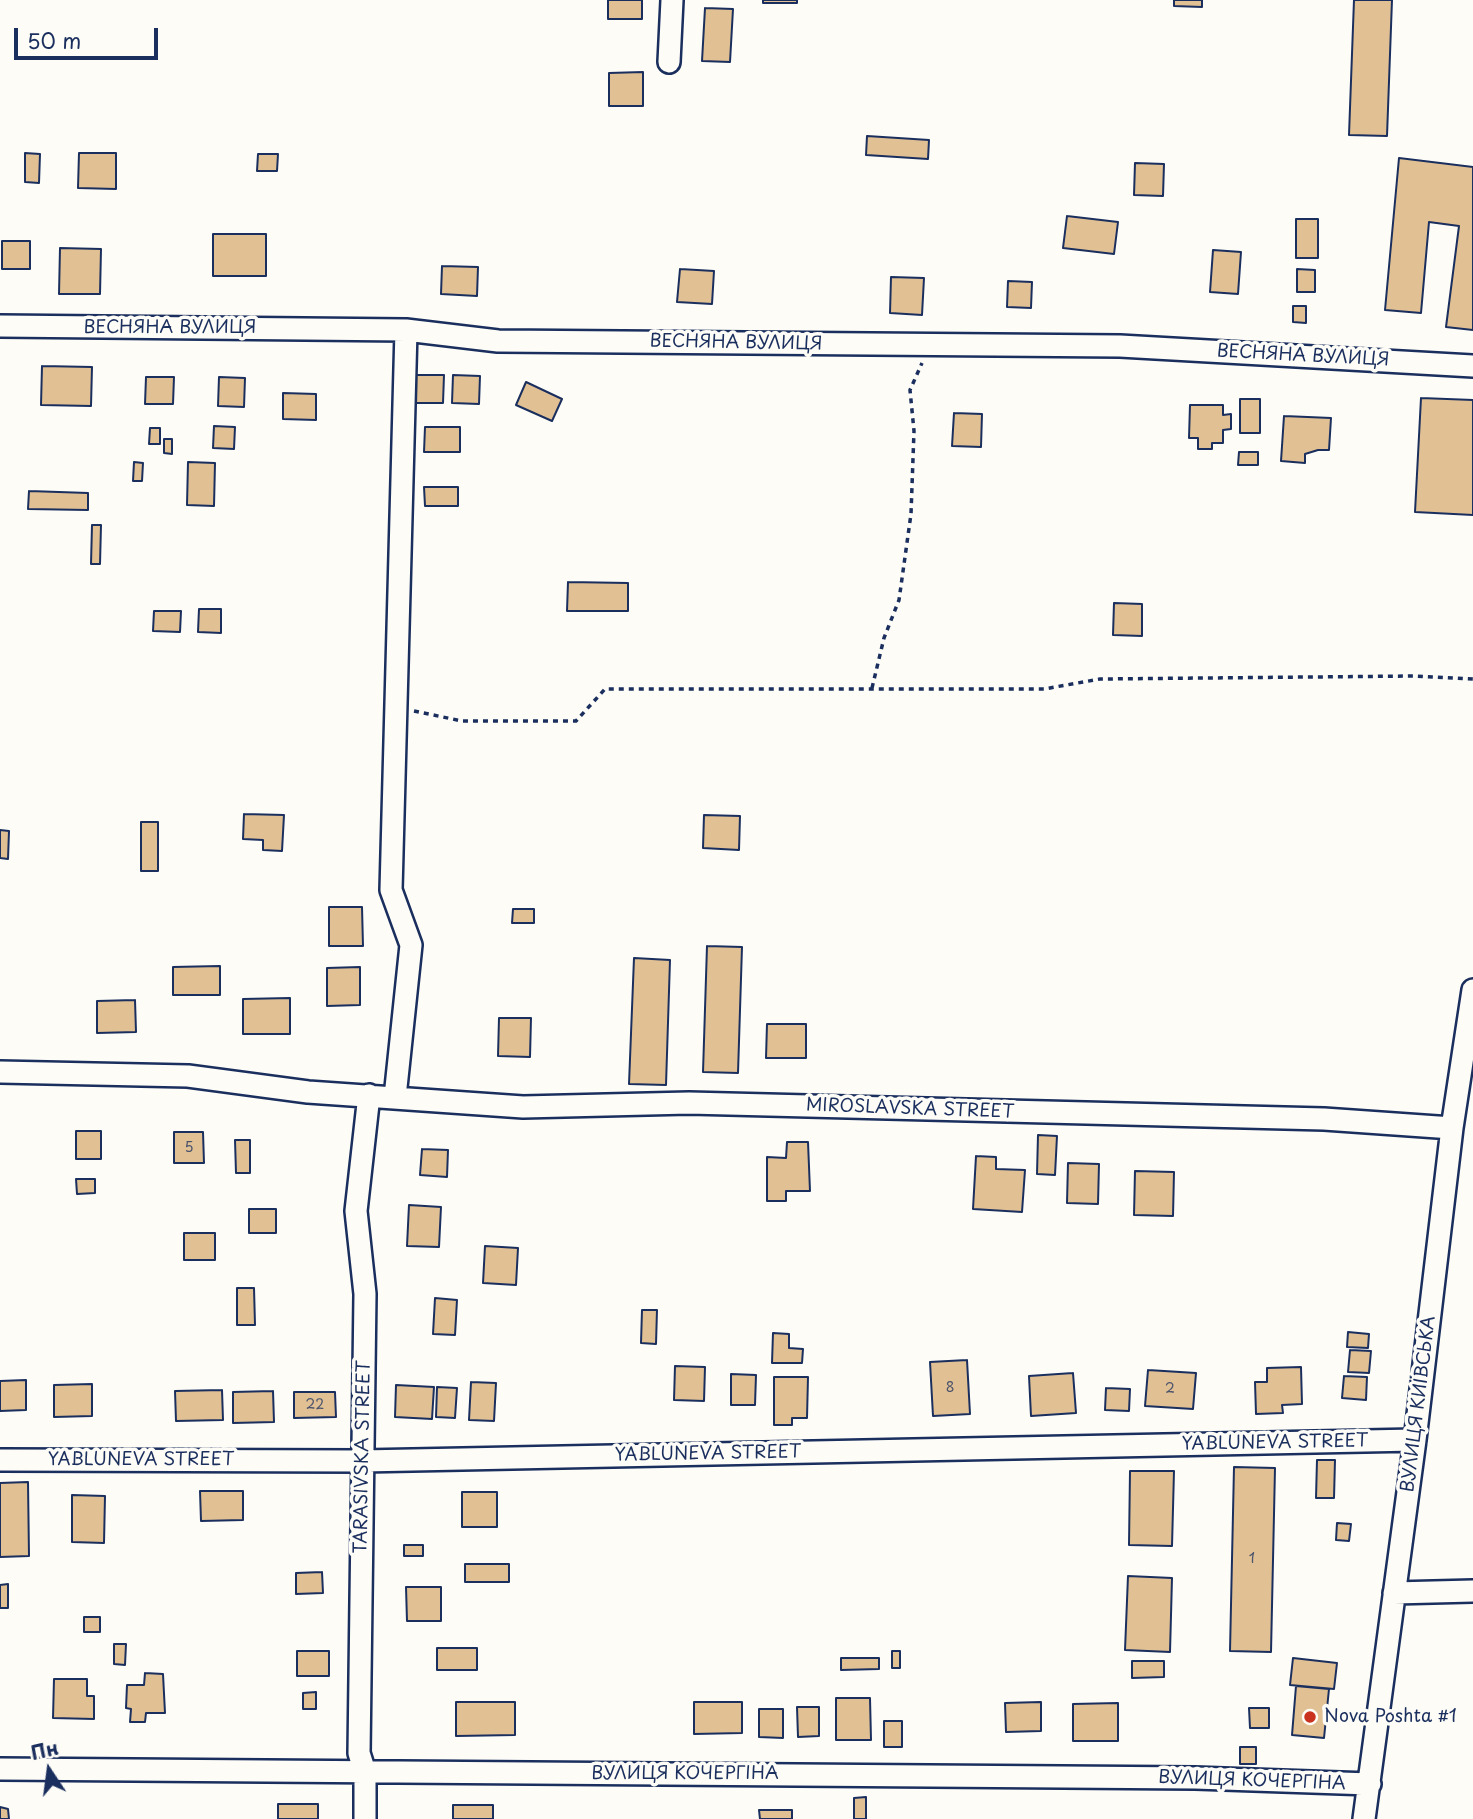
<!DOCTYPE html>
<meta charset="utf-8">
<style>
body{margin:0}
#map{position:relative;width:1473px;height:1819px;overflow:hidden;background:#fdfcf7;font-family:"Playpen Sans",sans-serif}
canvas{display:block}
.north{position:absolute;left:14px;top:1735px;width:70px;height:70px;-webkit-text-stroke:5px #fdfcf7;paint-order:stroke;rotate:347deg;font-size:19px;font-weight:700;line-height:28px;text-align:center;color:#1b2f5e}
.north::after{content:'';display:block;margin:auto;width:24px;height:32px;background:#1b2f5e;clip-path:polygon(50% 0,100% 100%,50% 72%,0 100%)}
.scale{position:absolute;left:14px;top:28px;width:144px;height:32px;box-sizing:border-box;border:4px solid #1b2f5e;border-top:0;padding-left:9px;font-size:21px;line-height:24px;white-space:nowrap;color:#1b2f5e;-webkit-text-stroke:5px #fdfcf7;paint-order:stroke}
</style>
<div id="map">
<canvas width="1473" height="1819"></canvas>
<div class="north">Пн</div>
<div class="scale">50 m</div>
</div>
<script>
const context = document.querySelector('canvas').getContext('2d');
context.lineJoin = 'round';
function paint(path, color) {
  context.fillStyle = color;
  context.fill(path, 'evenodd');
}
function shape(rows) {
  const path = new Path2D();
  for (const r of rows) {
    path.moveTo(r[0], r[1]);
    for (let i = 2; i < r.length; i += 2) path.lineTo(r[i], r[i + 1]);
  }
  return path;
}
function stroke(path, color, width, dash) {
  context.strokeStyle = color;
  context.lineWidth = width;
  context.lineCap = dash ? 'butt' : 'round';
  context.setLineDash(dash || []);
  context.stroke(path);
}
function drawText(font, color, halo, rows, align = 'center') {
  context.font = font + ' "Playpen Sans",sans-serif';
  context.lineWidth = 7;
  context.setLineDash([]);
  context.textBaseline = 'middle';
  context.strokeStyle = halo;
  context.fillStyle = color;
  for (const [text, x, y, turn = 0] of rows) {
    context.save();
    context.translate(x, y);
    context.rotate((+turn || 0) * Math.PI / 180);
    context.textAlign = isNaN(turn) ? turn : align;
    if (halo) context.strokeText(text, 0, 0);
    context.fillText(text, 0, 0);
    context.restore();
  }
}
const building = shape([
 [608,0,642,0,642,19,608,19,608,0],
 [763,0,797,0,797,3,763,3,763,0],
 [1174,0,1202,0,1202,7,1174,6,1174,0],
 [1354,0,1392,0,1387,136,1349,135,1354,0],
 [705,8,733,9,730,62,702,61,705,8],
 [643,72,643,106,609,106,609,73,643,72],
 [867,136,929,140,928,159,866,155,867,136],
 [25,153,40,154,39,183,25,182,25,153],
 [79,153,116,153,116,189,78,188,79,153],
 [258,154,278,154,277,171,257,171,258,154],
 [1399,158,1473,167,1473,330,1446,327,1459,226,1429,222,1421,313,1385,310,1399,158],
 [1135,163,1164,164,1163,196,1134,195,1135,163],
 [1067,216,1118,222,1114,254,1063,248,1067,216],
 [1296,219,1318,219,1318,258,1296,258,1296,219],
 [213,234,266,234,266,276,213,276,213,234],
 [2,241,30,241,30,269,2,269,2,241],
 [60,248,101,249,100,294,59,294,60,248],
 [1213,250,1241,252,1238,294,1210,292,1213,250],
 [442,266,478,267,477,296,441,294,442,266],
 [680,269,714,271,712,304,677,302,680,269],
 [1297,269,1315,270,1315,292,1297,292,1297,269],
 [891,277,924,278,922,315,890,313,891,277],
 [1008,281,1032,282,1031,308,1007,307,1008,281],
 [1293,306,1306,306,1306,323,1293,322,1293,306],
 [42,366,92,367,91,406,41,405,42,366],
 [416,375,444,375,443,403,415,403,416,375],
 [453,375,480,376,479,404,452,403,453,375],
 [146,377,174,377,173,404,145,404,146,377],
 [219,377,245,378,244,407,218,406,219,377],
 [526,382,562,399,552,421,516,405,526,382],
 [283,393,316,394,316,420,283,419,283,393],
 [1421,398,1473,400,1473,515,1415,512,1421,398],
 [1240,399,1260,399,1260,433,1240,433,1240,399],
 [1190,405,1223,405,1223,415,1231,414,1231,429,1223,430,1223,443,1212,443,1212,449,1198,449,1198,438,1189,438,1190,405],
 [954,413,982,414,981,447,952,446,954,413],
 [1284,416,1331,418,1329,450,1318,450,1305,454,1305,463,1281,461,1284,416],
 [214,426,235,427,234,449,213,448,214,426],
 [425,427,460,427,460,452,424,452,425,427],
 [150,428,160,428,160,444,149,444,150,428],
 [164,439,172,439,172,454,164,453,164,439],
 [1239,452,1258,452,1258,465,1238,465,1239,452],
 [134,462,143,463,142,481,133,481,134,462],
 [188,462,215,463,214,506,187,505,188,462],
 [424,487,458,487,458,506,425,506,424,487],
 [29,491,88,493,88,510,28,509,29,491],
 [92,525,101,525,100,564,91,564,92,525],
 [568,582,628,583,628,611,567,611,568,582],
 [1114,603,1142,604,1142,636,1113,635,1114,603],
 [199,609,221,609,221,633,198,632,199,609],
 [154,611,181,611,180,632,153,631,154,611],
 [244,814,284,815,282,851,263,850,263,840,243,839,244,814],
 [704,815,740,816,739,850,703,848,704,815],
 [141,822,158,822,158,871,141,871,141,822],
 [0,830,9,831,8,859,0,858,0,830],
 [329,907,362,907,363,946,329,946,329,907],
 [513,909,534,909,534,923,512,923,513,909],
 [707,946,742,947,738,1073,703,1072,707,946],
 [634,958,670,960,666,1085,629,1084,634,958],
 [220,966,220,995,173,995,173,967,220,966],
 [360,967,360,1005,327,1006,327,968,360,967],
 [290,998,290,1034,243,1034,243,999,290,998],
 [135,1000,136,1032,97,1033,97,1001,135,1000],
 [499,1018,531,1018,530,1057,498,1056,499,1018],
 [767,1024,806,1024,806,1058,766,1058,767,1024],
 [76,1131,101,1131,101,1159,76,1159,76,1131],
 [174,1132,203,1132,204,1163,174,1163,174,1132],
 [1038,1135,1057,1136,1055,1175,1037,1174,1038,1135],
 [235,1140,250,1140,250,1173,236,1173,235,1140],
 [787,1142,808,1142,810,1191,786,1191,786,1201,767,1201,767,1157,786,1158,787,1142],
 [422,1149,448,1150,447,1177,420,1175,422,1149],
 [976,1156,996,1157,996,1169,1025,1170,1022,1212,973,1209,976,1156],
 [1068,1163,1099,1164,1098,1204,1067,1203,1068,1163],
 [1135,1171,1174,1172,1173,1216,1134,1215,1135,1171],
 [76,1179,95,1179,95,1193,77,1194,76,1179],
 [409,1205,441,1207,439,1247,407,1246,409,1205],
 [249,1209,276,1209,276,1233,249,1233,249,1209],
 [184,1233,215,1233,215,1260,184,1260,184,1233],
 [485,1246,518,1248,516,1285,483,1283,485,1246],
 [237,1288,254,1288,255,1325,237,1325,237,1288],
 [435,1298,457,1300,455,1335,433,1334,435,1298],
 [642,1310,657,1310,656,1344,641,1343,642,1310],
 [1348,1332,1369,1334,1368,1348,1347,1347,1348,1332],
 [773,1333,789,1334,789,1348,803,1349,802,1363,772,1363,773,1333],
 [1350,1350,1371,1351,1369,1373,1348,1372,1350,1350],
 [967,1360,970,1414,933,1416,930,1362,967,1360],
 [675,1366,705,1367,704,1401,674,1400,675,1366],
 [1301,1367,1302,1404,1282,1405,1283,1413,1256,1414,1255,1382,1267,1382,1267,1368,1301,1367],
 [1148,1370,1196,1373,1193,1409,1145,1406,1148,1370],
 [1073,1373,1076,1413,1031,1416,1029,1376,1073,1373],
 [731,1374,756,1375,755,1405,731,1405,731,1374],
 [1344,1376,1367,1377,1366,1400,1342,1398,1344,1376],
 [774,1377,808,1377,807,1418,792,1418,792,1425,774,1425,774,1377],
 [26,1380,26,1410,0,1411,0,1381,26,1380],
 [471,1382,496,1383,494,1421,469,1420,471,1382],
 [92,1384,92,1416,54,1417,54,1385,92,1384],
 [396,1385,434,1387,432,1419,395,1417,396,1385],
 [437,1387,457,1388,455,1418,436,1417,437,1387],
 [1106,1388,1130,1389,1129,1411,1105,1410,1106,1388],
 [222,1390,223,1420,176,1421,175,1391,222,1390],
 [273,1391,274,1422,233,1423,233,1392,273,1391],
 [294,1392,335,1392,336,1417,294,1418,294,1392],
 [1317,1460,1335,1460,1334,1498,1316,1498,1317,1460],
 [1234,1467,1275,1468,1271,1652,1230,1651,1234,1467],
 [1130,1471,1174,1471,1172,1546,1129,1545,1130,1471],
 [28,1482,29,1556,0,1557,0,1483,28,1482],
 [200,1491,243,1491,243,1520,201,1521,200,1491],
 [462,1492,497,1492,497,1527,462,1527,462,1492],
 [72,1495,105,1496,104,1543,72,1542,72,1495],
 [1337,1523,1351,1524,1349,1541,1336,1540,1337,1523],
 [404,1545,423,1545,423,1556,404,1556,404,1545],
 [465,1564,509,1564,509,1582,465,1582,465,1564],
 [322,1572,323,1593,296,1594,296,1573,322,1572],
 [1128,1576,1172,1578,1170,1652,1125,1650,1128,1576],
 [8,1584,8,1608,0,1608,0,1585,8,1584],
 [406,1587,441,1587,441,1621,407,1621,406,1587],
 [84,1617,100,1617,100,1632,84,1632,84,1617],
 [114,1644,126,1644,125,1665,114,1664,114,1644],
 [437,1648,477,1648,477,1670,437,1670,437,1648],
 [297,1651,329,1651,329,1676,297,1676,297,1651],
 [892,1651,900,1651,900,1668,892,1668,892,1651],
 [841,1658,879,1658,879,1669,841,1670,841,1658],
 [1293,1658,1337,1663,1334,1689,1290,1685,1293,1658],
 [1132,1661,1164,1661,1164,1677,1132,1678,1132,1661],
 [145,1673,163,1674,165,1713,146,1713,145,1722,130,1722,131,1709,126,1708,127,1685,144,1685,145,1673],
 [54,1679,87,1679,87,1696,94,1696,94,1719,53,1718,54,1679],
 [1296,1686,1329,1689,1324,1738,1292,1735,1296,1686],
 [316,1692,316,1709,303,1709,303,1693,316,1692],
 [836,1698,870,1698,871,1740,836,1740,836,1698],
 [456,1702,515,1702,515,1735,456,1736,456,1702],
 [694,1702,742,1702,742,1733,694,1734,694,1702],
 [1041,1702,1041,1731,1006,1732,1005,1703,1041,1702],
 [1118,1703,1118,1741,1073,1741,1073,1704,1118,1703],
 [797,1707,819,1707,819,1736,798,1737,797,1707],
 [1249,1708,1269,1708,1269,1728,1250,1728,1249,1708],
 [759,1709,783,1709,783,1738,759,1737,759,1709],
 [884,1721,902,1721,902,1747,884,1747,884,1721],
 [1240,1747,1256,1747,1256,1764,1240,1764,1240,1747],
 [866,1797,866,1819,854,1819,854,1798,866,1797],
 [278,1804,318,1804,318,1819,278,1819,278,1804],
 [453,1805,493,1805,493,1819,453,1819,453,1805],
 [0,1807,8,1809,9,1819,0,1819,0,1807],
 [759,1810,792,1810,792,1819,760,1819,759,1810]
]);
paint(building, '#e1c194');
stroke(building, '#1b2f5e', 2);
const minor = shape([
 [669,62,672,0],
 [0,326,406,330,498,341,1120,346,1473,366],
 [0,1072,188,1076,308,1092,523,1107,689,1103,1324,1119,1452,1128],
 [395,1097,411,945,391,890,406,330],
 [0,1460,362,1461,1415,1440],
 [1394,1593,1473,1591],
 [0,1769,1195,1778,1370,1784],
 [365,1819,365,1772,359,1753,365,1294,356,1211,369,1095],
 [1364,1819,1415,1440,1452,1128,1473,990]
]);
stroke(minor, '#1b2f5e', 26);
stroke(shape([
 [872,688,884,638,899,600,911,514,914,431,910,390,922,363],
 [414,711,462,721,576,721,605,689,1044,689,1100,679,1415,676,1473,679]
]), '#1b2f5e', 3.5, [5, 5]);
stroke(minor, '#fdfcf7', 21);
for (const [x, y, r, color] of [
 [1310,1717,7,"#c8321e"]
]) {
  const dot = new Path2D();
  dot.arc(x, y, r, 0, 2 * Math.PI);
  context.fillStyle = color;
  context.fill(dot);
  stroke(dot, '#fdfcf7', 2.5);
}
drawText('14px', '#4c546c', null, [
 ["5",189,1148],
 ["8",950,1388],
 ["2",1170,1389],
 ["22",315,1405],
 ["1",1252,1559]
]);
drawText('18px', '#1b2f5e', '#fdfcf7', [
 ["ВЕСНЯНА ВУЛИЦЯ",170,328],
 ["ВЕСНЯНА ВУЛИЦЯ",736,343,1],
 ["ВЕСНЯНА ВУЛИЦЯ",1303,356,3],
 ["MIROSLAVSKA STREET",910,1109,2],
 ["ВУЛИЦЯ КИЇВСЬКА",1419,1404,-83],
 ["YABLUNEVA STREET",1275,1443,-1],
 ["YABLUNEVA STREET",708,1454,-1],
 ["TARASIVSKA STREET",363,1457,-89],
 ["YABLUNEVA STREET",141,1460],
 ["ВУЛИЦЯ КОЧЕРГІНА",685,1774],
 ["ВУЛИЦЯ КОЧЕРГІНА",1252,1781,2]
]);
drawText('18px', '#1b2f5e', '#fdfcf7', [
 ["Nova Poshta #1",1324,1717]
], 'left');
</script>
